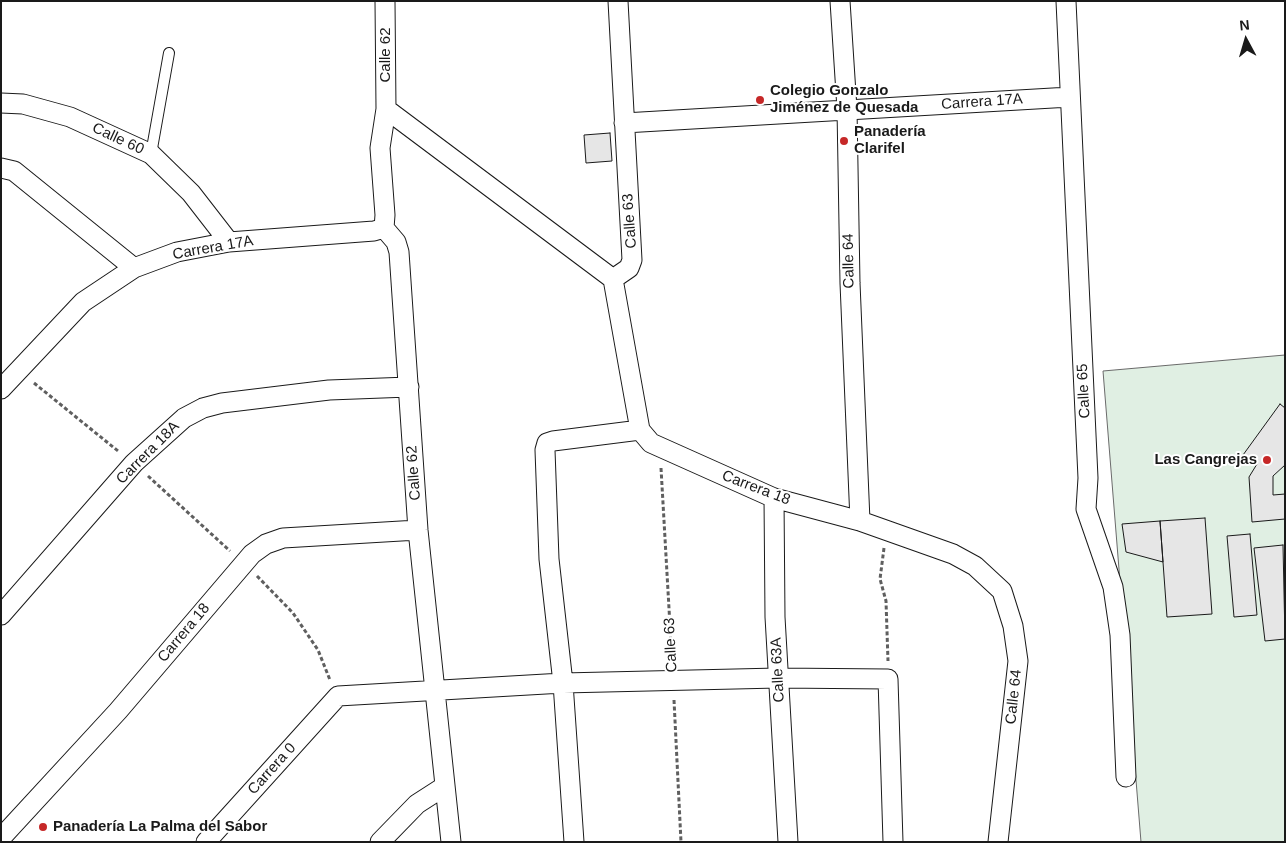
<!DOCTYPE html>
<meta charset="utf-8">
<style>
body{margin:0}
#map{position:relative;width:1286px;height:843px;overflow:hidden;background:#fff;font-family:Arial,sans-serif}
canvas{display:block}
.frame{position:absolute;inset:0;border:2px solid #1a1a1a;pointer-events:none}
.north{position:absolute;left:1221px;top:15px;width:50px;height:50px;-webkit-text-stroke:4px #fff;paint-order:stroke;rotate:354deg;font-size:14px;font-weight:700;line-height:20px;text-align:center;color:#1a1a1a}
.north::after{content:'';display:block;margin:auto;width:18px;height:22px;background:#1a1a1a;clip-path:polygon(50% 0,100% 100%,50% 72%,0 100%)}
</style>
<div id="map">
<canvas width="1286" height="843"></canvas>
<div class="frame"></div>
<div class="north">N</div>
</div>
<script>
const context = document.querySelector('canvas').getContext('2d');
context.lineJoin = 'round';
function paint(path, color) {
  context.fillStyle = color;
  context.fill(path, 'evenodd');
}
function shape(rows) {
  const path = new Path2D();
  for (const r of rows) {
    path.moveTo(r[0], r[1]);
    for (let i = 2; i < r.length; i += 2) path.lineTo(r[i], r[i + 1]);
  }
  return path;
}
function stroke(path, color, width, dash) {
  context.strokeStyle = color;
  context.lineWidth = width;
  context.lineCap = dash ? 'butt' : 'round';
  context.setLineDash(dash || []);
  context.stroke(path);
}
function drawText(font, color, halo, rows, align = 'center') {
  context.font = font + ' Arial,sans-serif';
  context.lineWidth = 4;
  context.setLineDash([]);
  context.textBaseline = 'middle';
  context.strokeStyle = halo;
  context.fillStyle = color;
  for (const [text, x, y, turn = 0] of rows) {
    context.save();
    context.translate(x, y);
    context.rotate((+turn || 0) * Math.PI / 180);
    context.textAlign = isNaN(turn) ? turn : align;
    if (halo) context.strokeText(text, 0, 0);
    context.fillText(text, 0, 0);
    context.restore();
  }
}
const green = shape([
 [1285,355,1285,842,1141,842,1103,371,1285,355]
]);
paint(green, '#e0efe3');
stroke(green, '#6a6a6a', 1);
const building = shape([
 [610,133,612,161,586,163,584,135,610,133],
 [1280,404,1285,408,1285,465,1273,476,1273,495,1285,494,1285,519,1252,522,1249,477,1257,464,1243,455,1280,404],
 [1205,518,1212,614,1167,617,1160,521,1205,518],
 [1160,521,1163,562,1126,552,1122,524,1160,521],
 [1250,534,1257,615,1234,617,1227,536,1250,534],
 [1283,545,1285,639,1265,641,1254,548,1283,545]
]);
paint(building, '#e6e6e6');
stroke(building, '#1a1a1a', 1);
const service = shape([
 [151,154,169,53]
]);
const minor = shape([
 [385,1,386,109,380,148,385,215,384,228,396,242,399,252,418,530,451,842],
 [840,1,847,109,850,283,860,521],
 [1066,1,1088,478,1086,509,1113,587,1120,635,1126,777],
 [1,103,23,104,70,117,151,154,191,193,229,242],
 [386,109,613,279],
 [624,123,1070,97],
 [1,168,14,171,134,268],
 [613,279,640,430,651,443,774,498,860,521,953,554,975,566,1002,591,1013,626,1018,661,998,842],
 [613,279,629,268,632,260,618,1],
 [1,389,83,302,134,268,177,252,229,242,374,231,384,228],
 [774,498,775,617,788,842],
 [1,615,134,463,184,418,203,408,222,403,329,390,409,387],
 [1,838,118,711,252,554,266,544,283,538,418,530],
 [206,842,338,696,563,683,778,678,888,679,893,842],
 [380,842,417,804,445,786],
 [574,842,563,683,549,559,545,450,547,443,553,441,640,430]
]);
stroke(service, '#1a1a1a', 12);
stroke(minor, '#1a1a1a', 21);
stroke(shape([
 [34,383,118,451],
 [661,468,672,661],
 [148,476,230,551],
 [884,548,880,579,886,601,888,661],
 [257,576,293,613,318,650,330,680],
 [674,700,681,842]
]), '#5f5f5f', 3, [4, 2.5]);
stroke(service, '#fff', 10);
stroke(minor, '#fff', 19);
for (const [x, y, r, color] of [
 [760,100,5,"#c62828"],
 [844,141,5,"#c62828"],
 [1267,460,5,"#c62828"],
 [43,827,5,"#c62828"]
]) {
  const dot = new Path2D();
  dot.arc(x, y, r, 0, 2 * Math.PI);
  context.fillStyle = color;
  context.fill(dot);
  stroke(dot, '#fff', 2);
}
drawText('15px', '#1a1a1a', '#fff', [
 ["Calle 62",386,55,-90],
 ["Carrera 17A",982,102,-4],
 ["Calle 60",118,139,25],
 ["Calle 63",630,221,-94],
 ["Carrera 17A",213,248,-10],
 ["Calle 64",849,261,-91],
 ["Calle 65",1084,391,-93],
 ["Carrera 18A",148,453,-45],
 ["Calle 62",414,473,-94],
 ["Carrera 18",756,488,21],
 ["Carrera 18",184,633,-50],
 ["Calle 63",671,645,-93],
 ["Calle 63A",778,670,-93],
 ["Calle 64",1014,697,-84],
 ["Carrera 0",272,769,-48]
]);
drawText('bold 15px', '#1a1a1a', '#fff', [
 ["Colegio Gonzalo",770,91],
 ["Jiménez de Quesada",770,108],
 ["Panadería",854,132],
 ["Clarifel",854,149],
 ["Las Cangrejas",1257,460,"right"],
 ["Panadería La Palma del Sabor",53,827]
], 'left');
</script>
